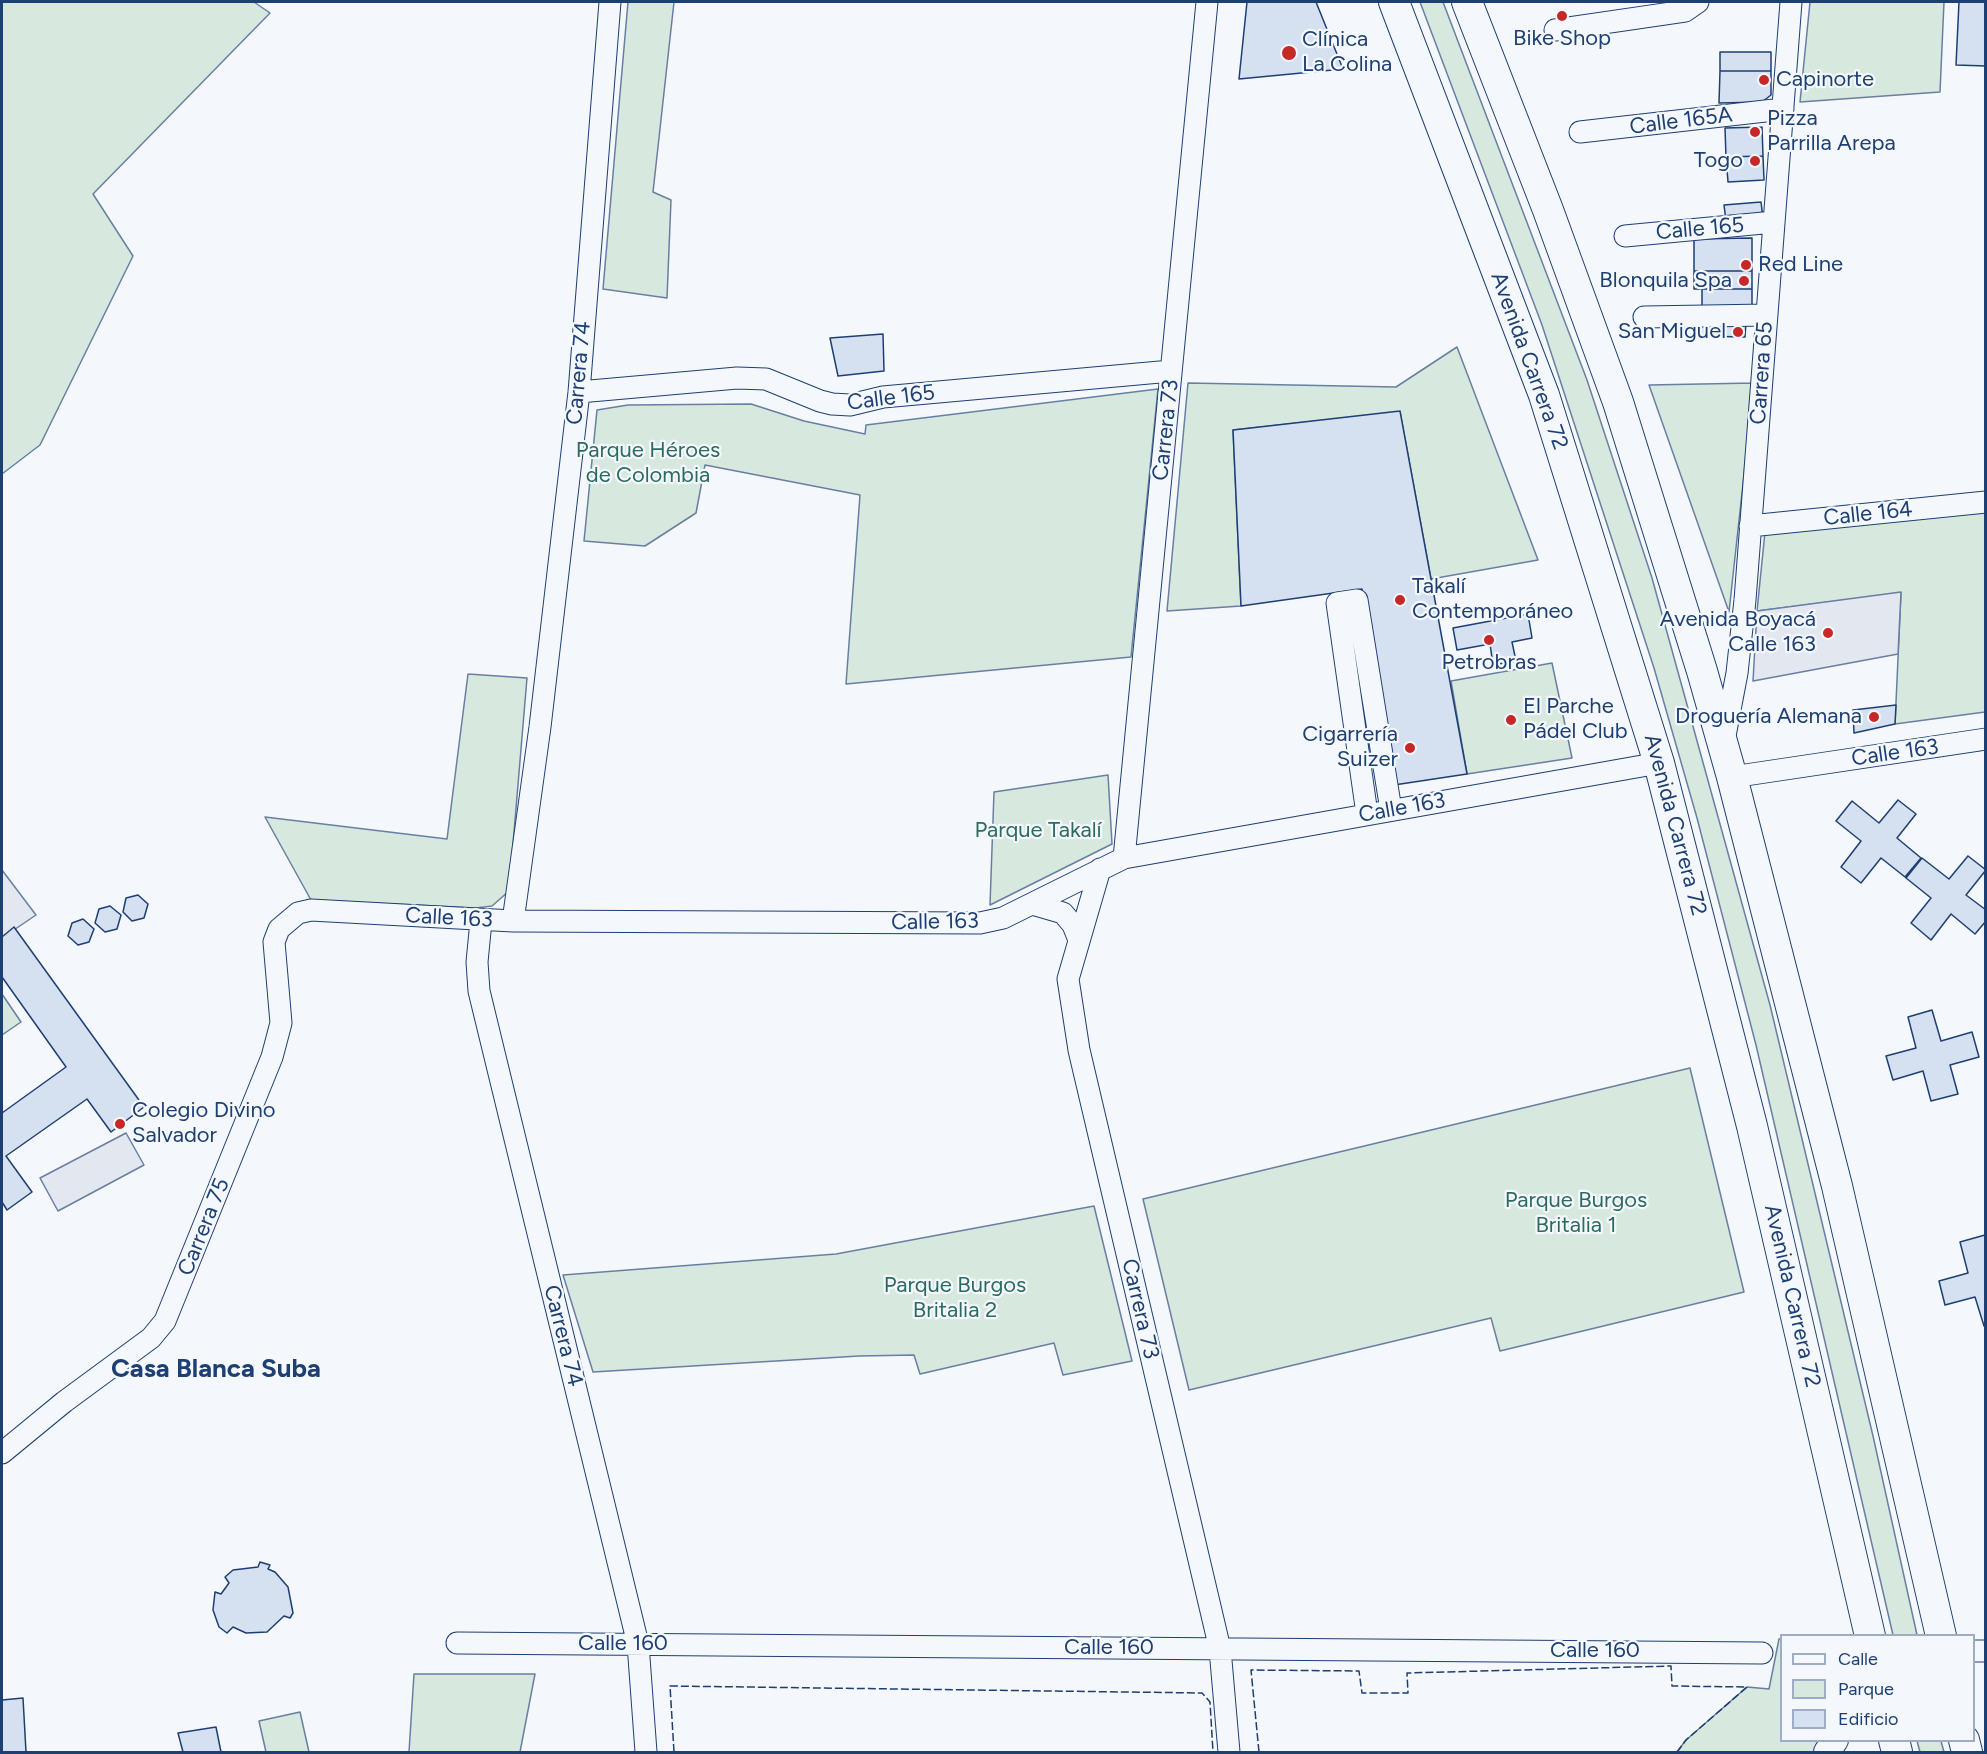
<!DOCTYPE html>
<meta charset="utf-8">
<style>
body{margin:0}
#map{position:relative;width:1987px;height:1754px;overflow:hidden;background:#f4f7fb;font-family:Figtree,sans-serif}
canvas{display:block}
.frame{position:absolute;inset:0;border:3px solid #1d3f73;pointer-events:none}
.legend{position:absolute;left:1780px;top:1634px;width:195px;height:108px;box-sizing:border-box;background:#f4f7fb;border:2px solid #9eadc5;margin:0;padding:8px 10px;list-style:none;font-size:18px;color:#1d3f73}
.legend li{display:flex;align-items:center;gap:12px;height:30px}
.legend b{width:30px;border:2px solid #9eadc5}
</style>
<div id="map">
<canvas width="1987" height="1754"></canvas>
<div class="frame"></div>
<ul class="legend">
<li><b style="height:8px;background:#f4f7fb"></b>Calle</li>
<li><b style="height:16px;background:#d7e8df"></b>Parque</li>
<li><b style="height:16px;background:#d5e0f0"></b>Edificio</li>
</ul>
</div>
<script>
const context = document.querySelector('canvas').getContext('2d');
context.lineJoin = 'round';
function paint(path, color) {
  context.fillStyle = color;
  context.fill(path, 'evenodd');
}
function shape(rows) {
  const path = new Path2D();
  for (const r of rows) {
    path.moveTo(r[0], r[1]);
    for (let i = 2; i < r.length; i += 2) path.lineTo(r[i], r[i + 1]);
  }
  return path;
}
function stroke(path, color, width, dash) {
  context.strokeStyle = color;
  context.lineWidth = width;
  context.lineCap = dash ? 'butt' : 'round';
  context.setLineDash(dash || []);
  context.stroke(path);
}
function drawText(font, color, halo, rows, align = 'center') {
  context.font = font + ' Figtree,sans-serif';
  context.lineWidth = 4.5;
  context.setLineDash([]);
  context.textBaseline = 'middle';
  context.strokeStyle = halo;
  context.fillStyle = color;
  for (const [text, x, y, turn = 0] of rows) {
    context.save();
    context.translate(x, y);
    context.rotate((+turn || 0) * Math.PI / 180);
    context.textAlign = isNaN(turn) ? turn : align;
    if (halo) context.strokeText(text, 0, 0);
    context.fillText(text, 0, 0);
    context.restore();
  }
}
const green = shape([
 [2,2,254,2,270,13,93,194,133,256,40,445,2,474,2,2],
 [628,2,674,2,653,192,671,200,667,298,603,289,628,2],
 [1420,2,1443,2,1587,380,1652,578,1770,1005,1873,1436,1917,1635,1893,1635,1756,1045,1697,818,1654,668,1542,325,1420,2],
 [1810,2,1944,2,1940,92,1800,102,1810,2],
 [1457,347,1538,560,1431,579,1400,412,1233,430,1241,606,1167,611,1188,383,1396,387,1457,347],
 [1754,383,1729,612,1649,385,1754,383],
 [1158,389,1131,657,846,684,860,495,705,465,696,513,645,546,584,541,597,410,628,405,751,404,804,421,865,434,866,425,1158,389],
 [1985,511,1985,712,1895,724,1901,593,1757,611,1765,532,1985,511],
 [1552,663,1572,758,1467,774,1451,681,1552,663],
 [468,674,527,678,509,891,492,906,476,908,311,900,265,817,447,839,468,674],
 [1108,775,1112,844,990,905,994,792,1108,775],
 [2,994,21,1022,2,1035,2,994],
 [1690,1068,1744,1292,1500,1351,1491,1318,1189,1390,1143,1199,1690,1068],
 [1094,1206,1132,1361,1063,1375,1054,1343,920,1374,914,1355,859,1356,593,1372,563,1275,836,1254,1094,1206],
 [1779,1639,1781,1639,1782,1740,1823,1741,1816,1752,1677,1752,1686,1740,1747,1687,1769,1689,1779,1639],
 [414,1674,535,1674,520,1752,409,1752,414,1674],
 [300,1712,309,1752,266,1752,259,1721,300,1712],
 [1917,1741,1941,1741,1944,1752,1920,1752,1917,1741]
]);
paint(green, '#d7e8df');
stroke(green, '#687fa3', 1.5);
const parking = shape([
 [1901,592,1898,654,1753,681,1757,611,1901,592],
 [2,870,36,915,2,938,2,870],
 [126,1133,144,1165,58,1211,40,1178,126,1133]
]);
paint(parking, '#e3e8f0');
stroke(parking, '#687fa3', 1.5);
const building = shape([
 [1247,2,1316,2,1343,69,1239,79,1247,2],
 [1959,2,1986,2,1986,66,1956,65,1959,2],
 [1720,52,1771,52,1771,71,1720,71,1720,52],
 [1720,71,1771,71,1771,95,1762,102,1719,103,1720,71],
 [1762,127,1763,156,1726,157,1725,128,1762,127],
 [1763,156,1764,180,1728,182,1726,157,1763,156],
 [1761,202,1763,218,1726,221,1724,205,1761,202],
 [1752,238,1752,271,1694,271,1694,239,1752,238],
 [1694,271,1752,271,1752,289,1694,289,1694,271],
 [1702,289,1752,289,1752,310,1702,310,1702,289],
 [1698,321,1746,322,1745,337,1698,336,1698,321],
 [883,334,884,371,838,376,830,338,883,334],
 [1400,411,1467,774,1394,785,1362,589,1241,606,1233,430,1400,411],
 [1528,614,1532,638,1512,642,1516,661,1493,665,1490,644,1457,650,1453,628,1528,614],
 [1896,705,1895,724,1854,733,1853,710,1896,705],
 [1898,800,1916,814,1897,838,1921,858,1905,877,1881,858,1861,883,1841,867,1861,841,1836,821,1852,801,1879,823,1898,800],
 [1968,856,1986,870,1966,895,1986,910,1986,921,1975,934,1951,914,1931,940,1911,923,1931,898,1906,878,1922,858,1949,879,1968,856],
 [138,895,148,904,144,918,132,921,123,912,126,898,138,895],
 [110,906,121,915,117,929,105,932,95,923,99,909,110,906],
 [83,919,94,929,89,942,78,945,68,936,72,923,83,919],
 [14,927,144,1107,111,1132,87,1099,6,1156,32,1192,7,1210,2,1202,2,1113,66,1067,2,977,2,937,14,927],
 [1932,1010,1941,1041,1972,1032,1979,1057,1950,1065,1958,1094,1931,1101,1923,1071,1893,1080,1886,1056,1916,1048,1908,1017,1932,1010],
 [1985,1235,1986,1326,1984,1326,1975,1297,1945,1305,1939,1281,1968,1273,1960,1242,1985,1235],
 [260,1562,270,1565,268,1569,275,1572,288,1587,293,1613,290,1618,284,1616,267,1632,246,1633,233,1627,227,1633,219,1627,213,1610,215,1592,221,1594,229,1583,225,1577,233,1570,258,1567,260,1562],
 [23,1698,26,1752,2,1752,2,1700,23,1698],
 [216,1727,221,1752,183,1752,178,1733,216,1727]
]);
paint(building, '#d5e0f0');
stroke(building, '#1d3f73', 1.5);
const minor = shape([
 [1555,30,1685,11,1698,2],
 [1580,132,1783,109],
 [1625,236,1774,222],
 [1644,317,1767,315],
 [579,392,737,378,766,379,820,401,832,404,850,405,883,397,1171,371],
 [1750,526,1986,502],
 [1724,741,1737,673,1745,600,1791,2],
 [1732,777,1986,739],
 [1367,814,1337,603,1357,600,1391,810],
 [1124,858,1207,2],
 [1100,869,1068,979,1079,1050,1220,1649,1229,1752],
 [1032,904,1063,913,1073,925,1079,940],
 [481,921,477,962,479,991,638,1644,646,1752],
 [513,921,540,727,579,392,610,2],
 [2,1453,64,1402,151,1338,165,1321,272,1057,281,1023,274,942,279,929,298,913,311,910,513,921,980,923,1003,918,1124,858,1659,763],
 [457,1643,1762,1653],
 [1974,1651,1986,1651]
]);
const major = shape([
 [1827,1752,1835,1740]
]);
const highway = shape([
 [1394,2,1544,395,1659,763,1752,1126,1870,1636],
 [1467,2,1548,210,1618,402,1702,671,1732,777,1837,1186,1941,1636],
 [1894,1740,1897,1752],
 [1964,1740,1967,1752]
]);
stroke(minor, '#1d3f73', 23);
stroke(major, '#1d3f73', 28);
stroke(highway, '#1d3f73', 32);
stroke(minor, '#f4f7fb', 21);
stroke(major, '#f4f7fb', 26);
stroke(highway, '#f4f7fb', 30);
stroke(shape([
 [674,1752,670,1686,1202,1693,1210,1702,1213,1752],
 [1259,1752,1251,1670,1359,1671,1362,1693,1408,1693,1407,1673,1671,1666,1672,1686,1747,1687,1686,1740,1677,1752]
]), '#1d3f73', 1.5, [8, 3]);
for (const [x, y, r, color] of [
 [1562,16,6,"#c62828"],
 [1289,53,8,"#c62828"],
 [1764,80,6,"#c62828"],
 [1755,132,6,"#c62828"],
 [1755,161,6,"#c62828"],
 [1746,265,6,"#c62828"],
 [1744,281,6,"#c62828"],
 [1738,332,6,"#c62828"],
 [1400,600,6,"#c62828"],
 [1828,633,6,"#c62828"],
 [1489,640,6,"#c62828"],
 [1874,717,6,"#c62828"],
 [1511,720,6,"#c62828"],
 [1410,748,6,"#c62828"],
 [120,1124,6,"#c62828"]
]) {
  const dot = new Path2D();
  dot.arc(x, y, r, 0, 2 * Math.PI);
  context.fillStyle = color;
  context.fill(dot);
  stroke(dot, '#f4f7fb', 2);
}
drawText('22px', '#1d3f73', '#f4f7fb', [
 ["Bike Shop",1562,39,"center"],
 ["Clínica",1302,40],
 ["La Colina",1302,65],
 ["Capinorte",1776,80],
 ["Pizza",1767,119],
 ["Parrilla Arepa",1767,144],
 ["Togo",1743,161,"right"],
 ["Red Line",1758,265],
 ["Blonquila Spa",1732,281,"right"],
 ["San Miguel",1726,332,"right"],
 ["Takalí",1412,587],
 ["Contemporáneo",1412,612],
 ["Avenida Boyacá",1816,620,"right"],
 ["Calle 163",1816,645,"right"],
 ["Petrobras",1489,663,"center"],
 ["El Parche",1523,707],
 ["Pádel Club",1523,732],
 ["Droguería Alemana",1862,717,"right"],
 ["Cigarrería",1398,735,"right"],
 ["Suizer",1398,760,"right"],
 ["Colegio Divino",132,1111],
 ["Salvador",132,1136]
], 'left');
drawText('22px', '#1d3f73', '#f4f7fb', [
 ["Calle 165A",1681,121,-7],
 ["Calle 165",1700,229,-5],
 ["Avenida Carrera 72",1529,361,70],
 ["Carrera 74",579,373,-85],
 ["Carrera 65",1762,373,-86],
 ["Calle 165",891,398,-7],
 ["Carrera 73",1166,430,-84],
 ["Calle 164",1868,514,-6],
 ["Calle 163",1895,753,-8],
 ["Calle 163",1402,808,-10],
 ["Avenida Carrera 72",1675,825,75],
 ["Calle 163",449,918,3],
 ["Calle 163",935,922,-1],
 ["Carrera 75",204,1227,-68],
 ["Avenida Carrera 72",1792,1296,77],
 ["Carrera 73",1140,1309,77],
 ["Carrera 74",563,1336,76],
 ["Calle 160",623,1644],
 ["Calle 160",1109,1648],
 ["Calle 160",1595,1651]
]);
drawText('22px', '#2c6c60', '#f4f7fb', [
 ["Parque Héroes",648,451],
 ["de Colombia",648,476],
 ["Parque Takalí",1038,831],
 ["Parque Burgos",1576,1201],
 ["Britalia 1",1576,1226],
 ["Parque Burgos",955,1286],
 ["Britalia 2",955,1311]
]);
drawText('bold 26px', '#1d3f73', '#f4f7fb', [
 ["Casa Blanca Suba",216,1369]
]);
</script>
